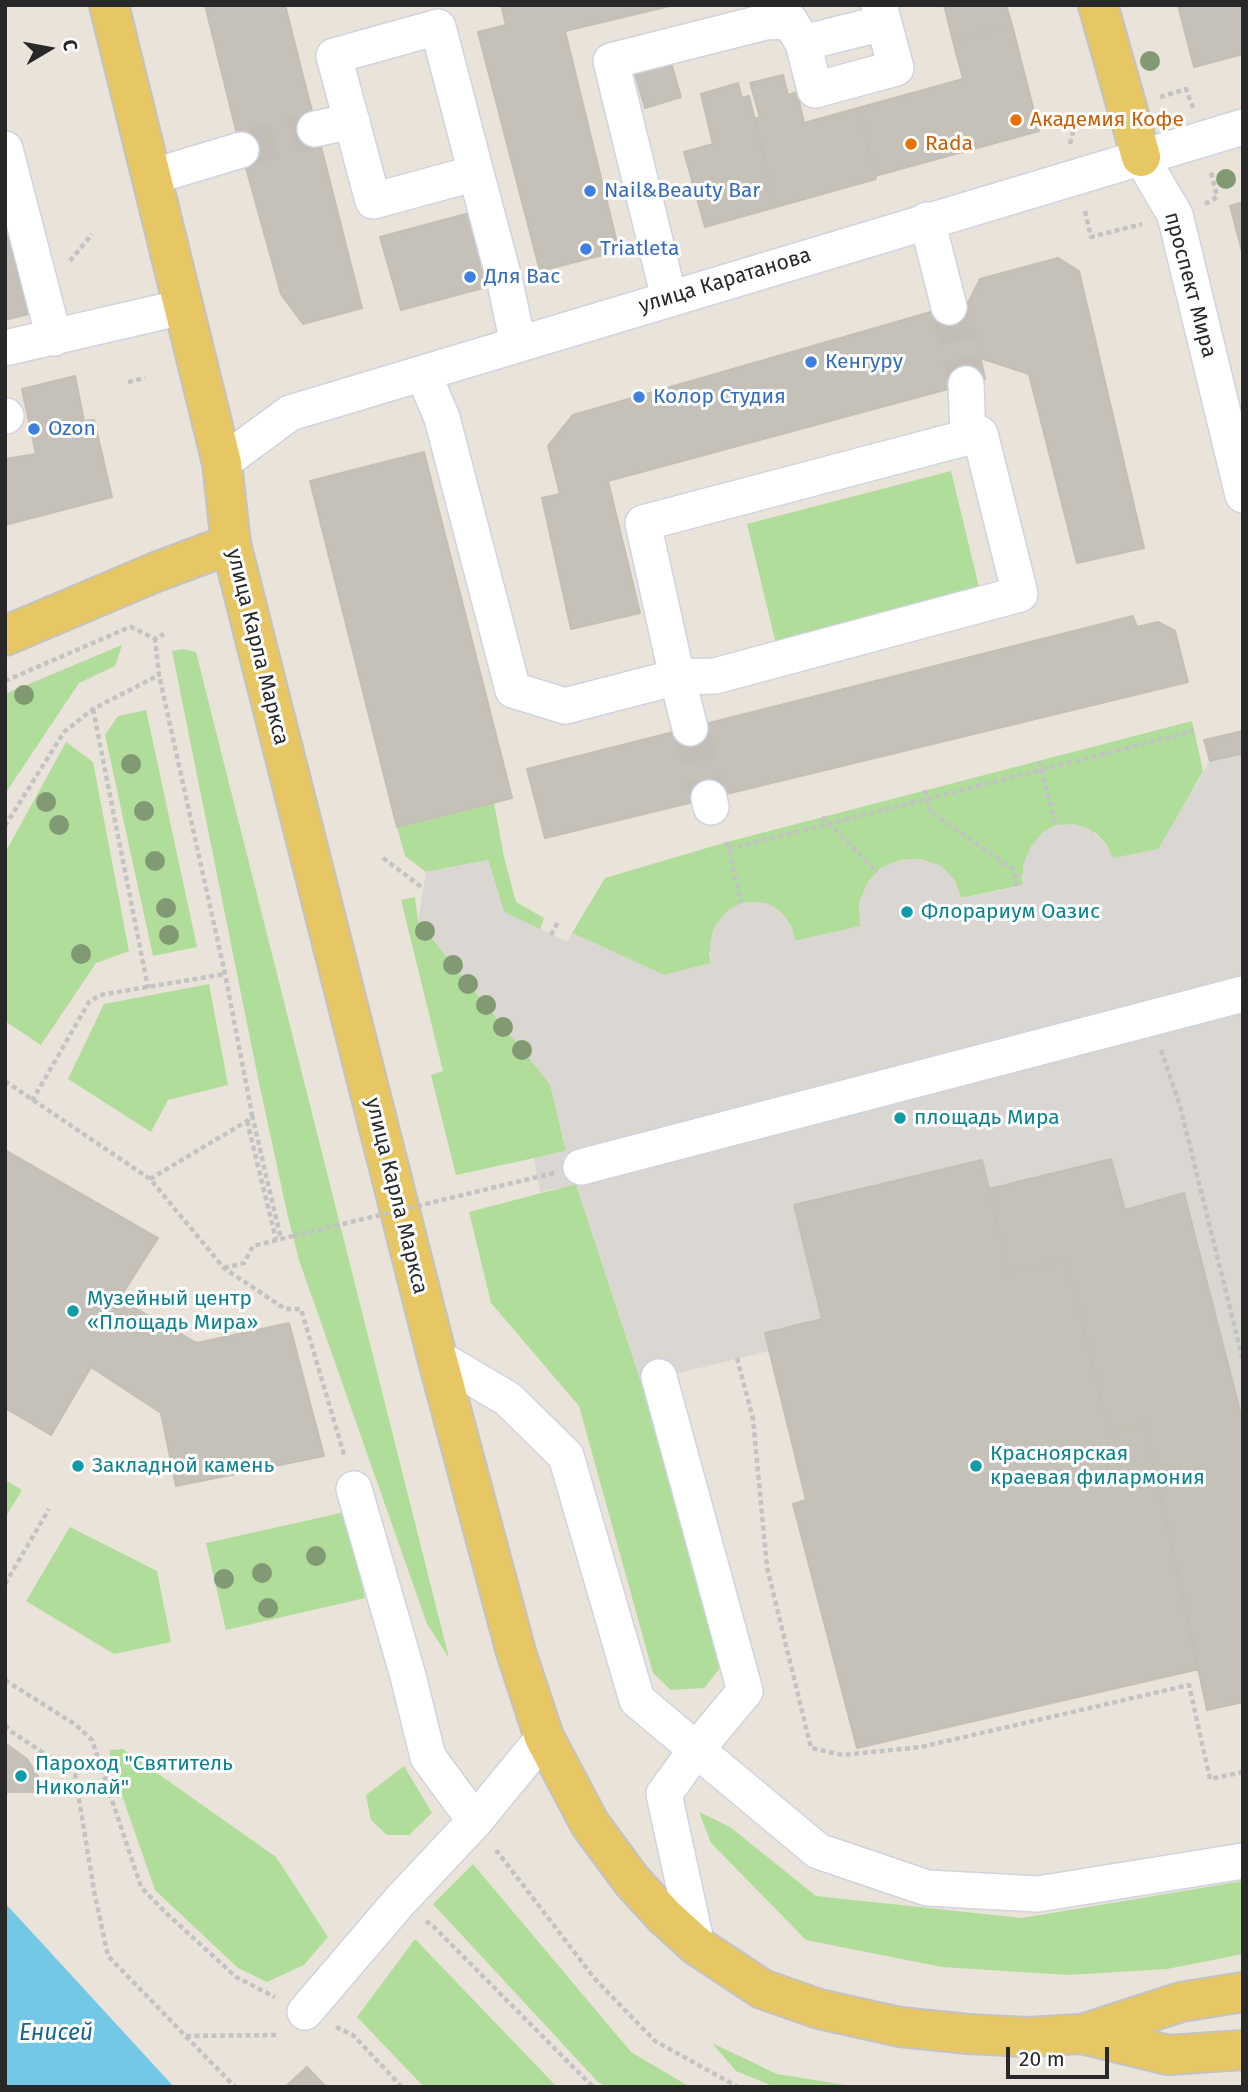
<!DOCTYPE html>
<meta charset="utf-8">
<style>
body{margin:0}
#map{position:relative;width:1248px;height:2092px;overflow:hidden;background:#e9e3da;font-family:"Fira Sans",sans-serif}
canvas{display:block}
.frame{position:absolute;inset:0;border:7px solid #282828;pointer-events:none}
.north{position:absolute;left:14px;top:14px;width:70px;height:70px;-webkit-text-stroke:5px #fff;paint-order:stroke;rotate:80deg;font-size:19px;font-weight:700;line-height:28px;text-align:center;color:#282828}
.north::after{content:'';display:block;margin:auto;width:24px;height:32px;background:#282828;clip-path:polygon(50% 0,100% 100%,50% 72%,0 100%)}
.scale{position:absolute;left:1006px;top:2047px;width:103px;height:32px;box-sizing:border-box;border:4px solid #282828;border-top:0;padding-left:9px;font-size:21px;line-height:24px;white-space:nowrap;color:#282828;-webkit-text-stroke:5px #fff;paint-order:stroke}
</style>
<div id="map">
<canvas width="1248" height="2092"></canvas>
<div class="frame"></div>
<div class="north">С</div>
<div class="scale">20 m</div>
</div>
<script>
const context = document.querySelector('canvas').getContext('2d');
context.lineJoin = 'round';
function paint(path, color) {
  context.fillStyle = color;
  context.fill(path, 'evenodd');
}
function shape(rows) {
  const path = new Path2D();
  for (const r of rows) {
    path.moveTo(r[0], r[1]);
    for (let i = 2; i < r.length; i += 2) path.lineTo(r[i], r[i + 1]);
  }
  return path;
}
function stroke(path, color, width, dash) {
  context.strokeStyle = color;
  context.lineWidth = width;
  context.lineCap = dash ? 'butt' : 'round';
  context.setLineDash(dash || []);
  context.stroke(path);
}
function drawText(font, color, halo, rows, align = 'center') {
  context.font = font + ' "Fira Sans",sans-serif';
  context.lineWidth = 6;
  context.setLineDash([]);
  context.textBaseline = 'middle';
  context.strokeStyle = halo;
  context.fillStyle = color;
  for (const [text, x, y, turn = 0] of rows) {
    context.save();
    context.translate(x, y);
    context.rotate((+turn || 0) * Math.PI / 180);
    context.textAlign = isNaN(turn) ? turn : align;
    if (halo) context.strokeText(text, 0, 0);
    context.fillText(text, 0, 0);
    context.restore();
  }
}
paint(shape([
 [951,471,979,587,776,644,747,524],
 [122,645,115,666,79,683,5,794,5,694],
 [183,649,196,652,449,1658,427,1624,299,1260,288,1217,259,1083,172,651],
 [146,710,197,947,153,956,105,735,118,716],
 [1192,721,1203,771,1159,849,1113,859,1107,845,1095,832,1022,875,1023,885,961,898,955,881,941,866,921,859,900,860,881,868,868,882,859,903,861,926,795,941,792,928,785,917,773,906,709,953,711,963,664,975,572,933,605,878,727,842],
 [66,742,93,762,129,951,96,963,41,1045,5,1021,5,853],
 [494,803,504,857,516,902,544,918,540,930,504,912,488,860,426,872,405,856,397,827],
 [415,897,418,921,550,1084,566,1151,456,1175,431,1075,443,1071,401,900],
 [209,984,228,1085,168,1100,151,1132,68,1079,104,1004],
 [576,1184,641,1382,726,1661,704,1688,671,1690,653,1673,579,1406,491,1303,469,1212],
 [5,1480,22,1490,5,1518],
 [345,1512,365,1598,226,1630,206,1543],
 [70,1527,157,1571,171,1642,114,1654,26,1601],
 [123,1749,276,1857,328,1937,304,1965,267,1982,238,1968,155,1890,110,1761,110,1750],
 [404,1766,432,1813,409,1835,387,1835,371,1820,366,1795],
 [699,1812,730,1827,816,1896,1022,1918,1243,1881,1243,1954,1167,1969,1068,1975,942,1967,806,1940,711,1843],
 [473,1864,631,2052,690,2087,606,2087,597,2081,433,1904],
 [415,1939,557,2087,424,2087,357,2017],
 [712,2043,777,2074,858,2087,775,2087,736,2071]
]), '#b1dd9a');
paint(shape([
 [1243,753,1243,1423,1185,1194,1125,1210,989,1189,981,1160,795,1205,822,1319,765,1333,769,1351,641,1382,576,1184,540,1192,534,1158,566,1151,550,1084,418,921,426,872,488,860,504,912,567,942,572,933,664,975,711,963,710,943,714,927,728,910,741,903,751,902,766,903,779,910,792,928,795,941,860,926,859,903,868,882,881,868,900,860,921,859,941,866,955,881,961,898,1023,886,1023,865,1031,846,1043,832,1056,825,1074,824,1088,828,1107,845,1113,858,1158,849,1210,761]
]), '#dad6d1');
paint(shape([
 [5,1903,174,2087,5,2087]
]), '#73c8e5');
const building = shape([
 [205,5,285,5,362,308,303,324,281,294,241,150,205,5],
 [501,5,674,5,565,31,619,251,540,271,478,32,506,25,501,5],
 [944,5,1006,5,1012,25,953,41,944,5],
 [1178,5,1243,5,1243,54,1194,67,1178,5],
 [1012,25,1039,131,875,176,858,108,963,79,953,41,1012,25],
 [671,63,681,97,645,108,635,74,671,63],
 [783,75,788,95,797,92,804,123,858,108,876,179,776,207,754,119,760,117,750,83,783,75],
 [738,83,742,98,749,96,776,207,705,227,684,152,713,144,701,94,738,83],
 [1243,202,1243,255,1230,206,1243,202],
 [473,212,494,285,401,310,380,237,473,212],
 [5,227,28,314,5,320,5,227],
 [1058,258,1079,271,1144,548,1077,563,1029,374,980,358,969,301,980,279,1058,258],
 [969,301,985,379,608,481,640,613,571,629,542,498,560,494,548,446,573,415,969,301],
 [75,376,84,421,94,420,112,497,5,525,5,459,36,454,22,389,75,376],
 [424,452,512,798,397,827,310,481,424,452],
 [1133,616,1137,627,1158,622,1175,631,1188,682,545,838,527,769,1133,616],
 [1243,731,1243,753,1210,761,1204,740,1243,731],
 [5,1150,158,1238,119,1299,197,1343,289,1323,324,1456,176,1486,161,1413,91,1367,51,1435,5,1408,5,1150],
 [1111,1159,1125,1210,1184,1193,1243,1423,1243,1702,1207,1710,1145,1424,1109,1432,1066,1259,1009,1273,989,1189,1111,1159],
 [982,1160,1009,1273,1066,1259,1109,1432,1145,1424,1199,1669,857,1748,793,1504,806,1500,765,1333,822,1319,794,1205,982,1160],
 [5,1743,27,1759,48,1792,5,1792,5,1743],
 [307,2067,326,2087,285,2087,307,2067]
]);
paint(building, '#c5c1b9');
stroke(building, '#c4bfb4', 2);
stroke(shape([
 [241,150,315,129],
 [949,307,966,384],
 [690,728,709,798]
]), '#c2beb6', 35, [35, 18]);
const minor = shape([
 [803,43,883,23],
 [315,129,352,121],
 [5,149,54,338],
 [1141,157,1175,215,1243,495],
 [476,173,373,201,334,56,438,27,476,173,505,282,518,344],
 [151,177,241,150],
 [927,220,949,307],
 [669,298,611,61,765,22,790,21,803,43,815,90,896,68,879,5],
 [5,348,183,307],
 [423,373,442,418,513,690,565,706,677,677,715,676,1020,594,980,434,643,523,677,677,690,728],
 [966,384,968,438],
 [5,416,6,416],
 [222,463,290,413,1243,127],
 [709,798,711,807],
 [581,1167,1243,994],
 [437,1357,508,1399,566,1456,637,1700,818,1851,927,1888,1038,1894,1243,1861],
 [659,1377,745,1691,696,1750,664,1794,697,1946],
 [354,1489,408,1676,428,1757,475,1821],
 [305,2012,399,1902,475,1821,544,1737]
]);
const major = shape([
 [109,5,222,463,231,544,437,1357,516,1652,544,1737,590,1824,632,1881,665,1917,697,1946,762,1989,819,2009,900,2027,968,2034,1028,2037,1082,2034,1181,2002,1243,1992],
 [1098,5,1141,157],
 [5,636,156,572,231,544],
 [1082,2034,1168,2055,1243,2050]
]);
stroke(minor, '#d0d3e0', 38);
stroke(major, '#c3c3c3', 42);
stroke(shape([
 [1160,97,1186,89,1193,108],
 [1070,144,1076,121,1092,116],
 [1205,204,1217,197,1211,172],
 [1085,211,1091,237,1142,224],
 [70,261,92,234],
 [128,382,145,378],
 [5,681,125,629,131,627,155,639,164,634],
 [93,709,148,988],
 [1039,761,1056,825],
 [925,790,930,811,1014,870,1017,887],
 [822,817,877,872],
 [5,826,64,732,93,709,159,675,155,639],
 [727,842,741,903],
 [729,849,1194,731],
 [383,858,423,888],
 [551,935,558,922],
 [1161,1050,1180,1106,1243,1361],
 [5,1081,150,1179,224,1268,285,1309,301,1309,345,1458],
 [32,1101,89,1002,100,995,225,974],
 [252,1115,281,1239],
 [247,1121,276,1240],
 [150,1179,247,1121,252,1114,225,974,159,675],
 [224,1268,244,1263,253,1246,293,1236],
 [737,1358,753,1419,767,1567,811,1748,843,1755,921,1747,1189,1685,1210,1779,1243,1772],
 [5,1584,49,1509],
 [5,1680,76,1725,92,1740,141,1887,165,1912,236,1977,275,1997],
 [5,1725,12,1732,75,1774,94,1891,108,1956,235,2087],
 [496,1850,595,1979,655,2041,738,2087],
 [426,1921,435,1928,593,2087],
 [336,2027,353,2035,402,2087],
 [186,2036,279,2035]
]), '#c3c3c3', 4.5, [5, 3.5]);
stroke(minor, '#fff', 35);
stroke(major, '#e6c763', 38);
stroke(shape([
 [293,1236,554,1173]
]), '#c3c3c3', 4.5, [5, 3.5]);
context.fillStyle = '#819a73';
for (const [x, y] of [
 [1150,61],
 [1226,179],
 [24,695],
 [131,764],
 [46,802],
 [144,811],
 [59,825],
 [155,861],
 [166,908],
 [425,931],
 [169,935],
 [81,954],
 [453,965],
 [468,984],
 [486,1005],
 [503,1027],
 [522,1050],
 [316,1556],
 [262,1573],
 [224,1579],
 [268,1608]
]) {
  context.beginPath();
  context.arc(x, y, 10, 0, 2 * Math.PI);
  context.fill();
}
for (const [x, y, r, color] of [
 [1016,120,7,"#e8710a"],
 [911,144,7,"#e8710a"],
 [590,191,7,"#3f7fe0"],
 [586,249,7,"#3f7fe0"],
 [470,277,7,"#3f7fe0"],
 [811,362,7,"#3f7fe0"],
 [639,397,7,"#3f7fe0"],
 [34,429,7,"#3f7fe0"],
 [907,912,7,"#0f9aa8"],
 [900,1118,7,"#0f9aa8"],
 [73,1311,7,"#0f9aa8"],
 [78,1466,7,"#0f9aa8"],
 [976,1466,7,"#0f9aa8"],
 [21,1776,7,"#0f9aa8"]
]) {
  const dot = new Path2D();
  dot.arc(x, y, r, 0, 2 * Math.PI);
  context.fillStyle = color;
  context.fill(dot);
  stroke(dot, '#fff', 2.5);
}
drawText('21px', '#c56008', '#fff', [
 ["Академия Кофе",1030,120],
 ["Rada",925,144]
], 'left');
drawText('21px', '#366cbe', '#fff', [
 ["Nail&Beauty Bar",604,191],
 ["Triatleta",600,249],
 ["Для Вас",484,277],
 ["Кенгуру",825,362],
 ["Колор Студия",653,397],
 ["Ozon",48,429]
], 'left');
drawText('21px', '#282828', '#fff', [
 ["улица Каратанова",725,281,-17],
 ["проспект Мира",1190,285,75],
 ["улица Карла Маркса",257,647,76],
 ["улица Карла Маркса",396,1196,76]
]);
drawText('21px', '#0d838f', '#fff', [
 ["Флорариум Оазис",921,912],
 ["площадь Мира",914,1118],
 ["Музейный центр",87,1299],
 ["«Площадь Мира»",87,1323],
 ["Красноярская",990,1454],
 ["краевая филармония",990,1478],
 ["Закладной камень",92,1466],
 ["Пароход \"Святитель",35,1764],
 ["Николай\"",35,1788]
], 'left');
drawText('italic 23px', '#16658e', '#fff', [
 ["Енисей",56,2034]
]);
</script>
